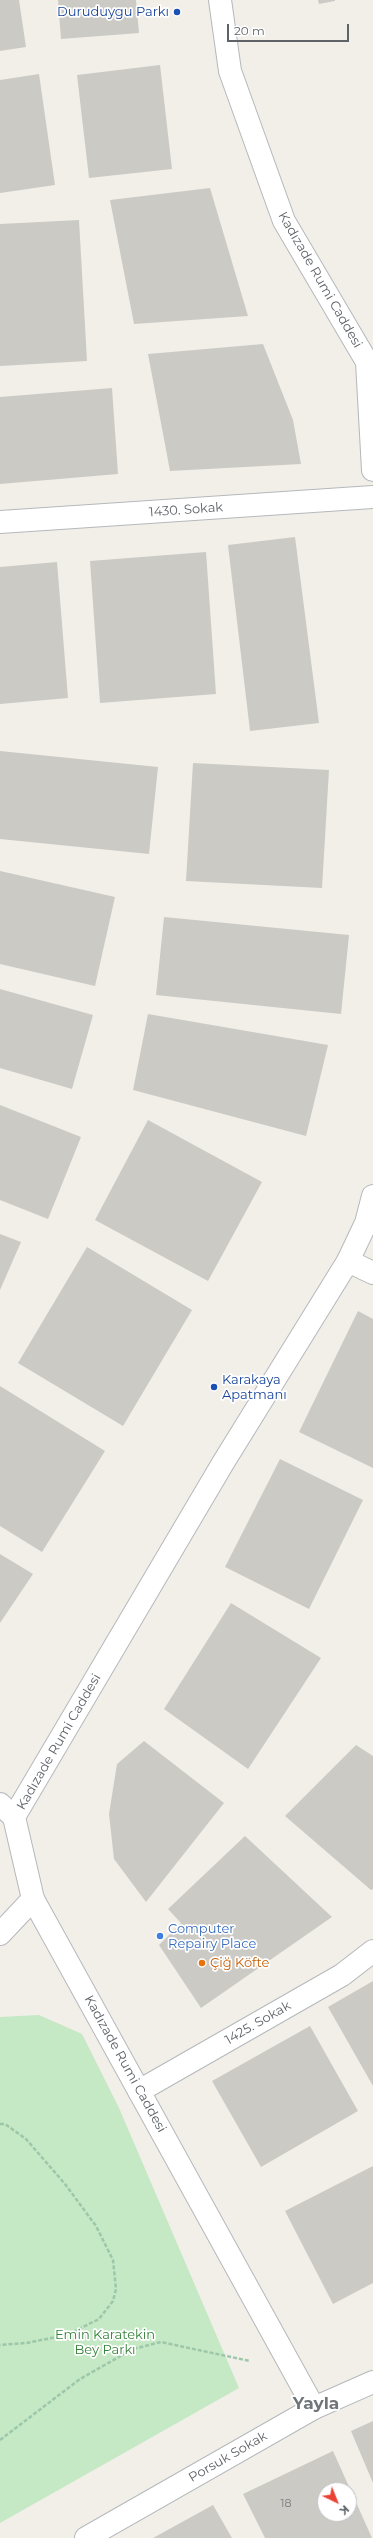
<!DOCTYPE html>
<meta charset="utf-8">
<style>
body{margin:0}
#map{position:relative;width:373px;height:2538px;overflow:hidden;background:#f1efe8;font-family:Montserrat,sans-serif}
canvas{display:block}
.north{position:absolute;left:317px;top:2482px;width:40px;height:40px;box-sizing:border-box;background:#fff;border:1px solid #bfc1c3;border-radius:50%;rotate:137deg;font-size:11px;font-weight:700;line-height:16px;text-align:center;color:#5f6368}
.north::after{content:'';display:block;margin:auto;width:14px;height:18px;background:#ea4335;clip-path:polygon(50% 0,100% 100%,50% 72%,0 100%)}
.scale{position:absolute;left:227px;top:24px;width:122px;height:18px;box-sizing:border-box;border:2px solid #5f6368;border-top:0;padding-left:5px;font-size:12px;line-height:14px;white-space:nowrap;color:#5f6368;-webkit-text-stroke:3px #fff;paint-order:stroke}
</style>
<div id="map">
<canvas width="373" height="2538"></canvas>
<div class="north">K</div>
<div class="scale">20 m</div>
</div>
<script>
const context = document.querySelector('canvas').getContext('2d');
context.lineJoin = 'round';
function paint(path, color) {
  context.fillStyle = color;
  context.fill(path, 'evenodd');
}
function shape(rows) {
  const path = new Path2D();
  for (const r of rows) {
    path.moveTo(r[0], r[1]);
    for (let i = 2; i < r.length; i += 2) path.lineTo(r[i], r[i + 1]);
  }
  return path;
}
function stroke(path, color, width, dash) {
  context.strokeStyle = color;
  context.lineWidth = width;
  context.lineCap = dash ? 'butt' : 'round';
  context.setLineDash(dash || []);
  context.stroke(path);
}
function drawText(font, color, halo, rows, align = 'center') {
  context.font = font + ' Montserrat,sans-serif';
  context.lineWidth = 3.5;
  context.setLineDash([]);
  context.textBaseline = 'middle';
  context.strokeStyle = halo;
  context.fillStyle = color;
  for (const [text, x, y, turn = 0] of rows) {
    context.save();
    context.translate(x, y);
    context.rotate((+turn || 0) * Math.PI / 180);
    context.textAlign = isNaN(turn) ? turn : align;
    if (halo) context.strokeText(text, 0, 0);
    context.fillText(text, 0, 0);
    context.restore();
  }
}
paint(shape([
 [39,2015,82,2034,119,2108,239,2388,0,2523,0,2017]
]), '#c5e8c5');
paint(shape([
 [0,0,19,0,26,47,0,51],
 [58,0,136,0,139,33,61,39],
 [318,0,335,0,335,1,319,4],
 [160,65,172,169,89,178,77,75],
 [39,74,55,185,0,193,0,80],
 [210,188,248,316,134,324,110,200],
 [79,220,87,361,0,366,0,224],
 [263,344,293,420,301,464,170,471,148,354],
 [112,388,118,474,0,484,0,397],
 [295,537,319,723,250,731,228,545],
 [206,552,216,694,100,703,90,561],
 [57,562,68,698,0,704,0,567],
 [0,751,158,767,149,854,0,839],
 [193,763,329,770,322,888,186,881],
 [0,871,115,897,95,986,0,964],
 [164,917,349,935,341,1014,156,995],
 [0,989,93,1015,72,1089,0,1068],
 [148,1014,328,1045,306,1136,133,1090],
 [0,1105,81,1137,48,1219,0,1200],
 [148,1120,262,1182,208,1281,95,1220],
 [0,1234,21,1242,0,1290],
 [87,1247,192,1310,123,1426,18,1363],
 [358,1311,373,1319,373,1468,299,1432],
 [0,1386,105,1451,42,1552,0,1526],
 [280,1459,363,1500,309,1609,225,1567],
 [0,1554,33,1574,0,1623],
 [231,1603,321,1658,248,1769,164,1709],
 [144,1741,224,1803,146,1902,114,1859,109,1814,117,1764],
 [356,1745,373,1756,373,1889,371,1890,285,1816],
 [245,1836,332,1917,201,2008,159,1945,181,1923,168,1909],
 [373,1981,373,2086,328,2007],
 [310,2026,358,2111,261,2167,212,2081],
 [373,2166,373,2283,333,2304,285,2211],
 [373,2421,373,2483,351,2431],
 [333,2451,372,2538,265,2538,243,2494],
 [325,2490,349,2490,349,2514,325,2514],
 [213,2505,232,2538,153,2538]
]), '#cccac5');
const minor = shape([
 [0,522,373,497],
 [348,1261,373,1273],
 [0,1804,14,1817],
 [0,1934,33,1899],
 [139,2091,342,1975,373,1951],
 [86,2538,314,2408,373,2382]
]);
const tertiary = shape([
 [220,0,230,71,284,221,367,362,373,470],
 [314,2408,33,1899,14,1817,223,1463,348,1261,366,1223,373,1196]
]);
stroke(minor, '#b5b8bc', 24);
stroke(tertiary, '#b5b8bc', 24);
stroke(shape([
 [0,2124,5,2124,26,2139,65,2184,96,2226,113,2260,116,2289,113,2301,99,2319,67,2335,26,2343,0,2345],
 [0,2440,80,2379,133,2349,161,2342,250,2361]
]), '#9cc7a9', 2.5, [4, 2]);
stroke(minor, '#fff', 22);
stroke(tertiary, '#fff', 22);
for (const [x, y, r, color] of [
 [177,12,4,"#1a4fb4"],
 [214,1387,4,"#1a4fb4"],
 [160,1936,4,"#3f7fe0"],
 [202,1963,4,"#e8710a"]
]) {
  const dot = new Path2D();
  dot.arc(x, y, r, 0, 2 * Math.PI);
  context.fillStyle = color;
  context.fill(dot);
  stroke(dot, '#fff', 1.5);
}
drawText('11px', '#7a7d7f', null, [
 ["18",286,2504]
]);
drawText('13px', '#164399', '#fff', [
 ["Duruduygu Parkı",169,12],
 ["Karakaya",222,1380,"left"],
 ["Apatmanı",222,1395,"left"]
], 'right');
drawText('13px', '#5f6368', '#fff', [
 ["Kadızade Rumi Caddesi",320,280,60],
 ["1430. Sokak",186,510,-4],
 ["Kadızade Rumi Caddesi",59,1742,-60],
 ["1425. Sokak",258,2023,-30],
 ["Kadızade Rumi Caddesi",125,2064,61],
 ["Porsuk Sokak",228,2457,-30]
]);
drawText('13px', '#366cbe', '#fff', [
 ["Computer",168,1929],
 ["Repairy Place",168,1944]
], 'left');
drawText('13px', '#c56008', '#fff', [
 ["Çiğ Köfte",210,1963]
], 'left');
drawText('13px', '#348238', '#fff', [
 ["Emin Karatekin",105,2335],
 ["Bey Parkı",105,2350]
]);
drawText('bold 17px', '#70757a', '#fff', [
 ["Yayla",316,2404]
]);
</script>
